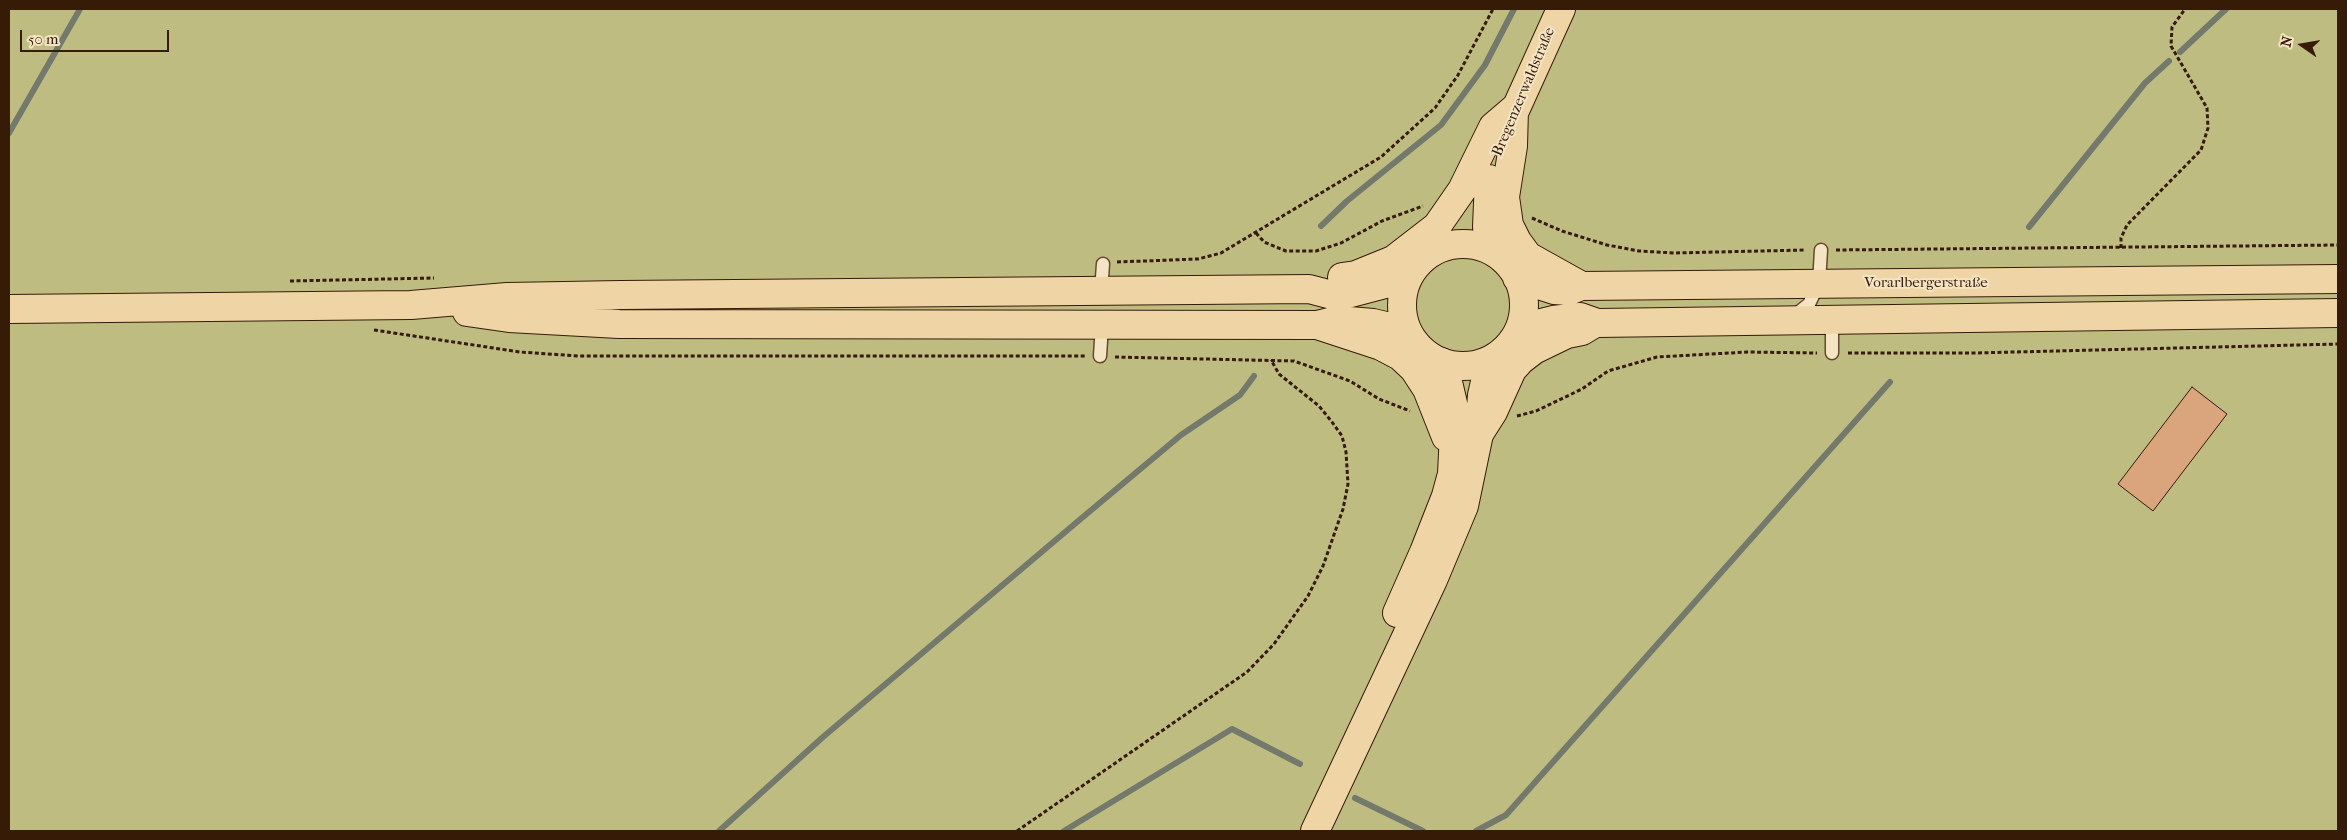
<!DOCTYPE html>
<meta charset="utf-8">
<style>
body{margin:0}
#map{position:relative;width:2347px;height:840px;overflow:hidden;background:#efd5a5;font-family:"IM FELL French Canon",serif}
canvas{display:block}
.frame{position:absolute;inset:0;border:10px solid #361b07;pointer-events:none}
.north{position:absolute;left:2277px;top:20px;width:50px;height:50px;-webkit-text-stroke:4px #f5e4c4;paint-order:stroke;rotate:283deg;font-size:14px;font-weight:700;line-height:20px;text-align:center;color:#361b07}
.north::after{content:'';display:block;margin:auto;width:18px;height:22px;background:#361b07;clip-path:polygon(50% 0,100% 100%,50% 72%,0 100%)}
.scale{position:absolute;left:20px;top:30px;width:149px;height:22px;box-sizing:border-box;border:2px solid #361b07;border-top:0;padding-left:6px;font-size:15px;line-height:18px;white-space:nowrap;color:#361b07;-webkit-text-stroke:4px #f5e4c4;paint-order:stroke}
</style>
<div id="map">
<canvas width="2347" height="840"></canvas>
<div class="frame"></div>
<div class="north">N</div>
<div class="scale">50 m</div>
</div>
<script>
const context = document.querySelector('canvas').getContext('2d');
context.lineJoin = 'round';
function paint(path, color) {
  context.fillStyle = color;
  context.fill(path, 'evenodd');
}
function shape(rows) {
  const path = new Path2D();
  for (const r of rows) {
    if (r.length === 3) {
      path.moveTo(r[0] + r[2], r[1]);
      path.arc(r[0], r[1], r[2], 0, 2 * Math.PI);
      continue;
    }
    path.moveTo(r[0], r[1]);
    for (let i = 2; i < r.length; i += 2) path.lineTo(r[i], r[i + 1]);
  }
  return path;
}
function stroke(path, color, width, dash) {
  context.strokeStyle = color;
  context.lineWidth = width;
  context.lineCap = dash ? 'butt' : 'round';
  context.setLineDash(dash || []);
  context.stroke(path);
}
function drawText(font, color, halo, rows, align = 'center') {
  context.font = font + ' "IM FELL French Canon",serif';
  context.lineWidth = 4;
  context.setLineDash([]);
  context.textBaseline = 'middle';
  context.strokeStyle = halo;
  context.fillStyle = color;
  for (const [text, x, y, turn = 0] of rows) {
    context.save();
    context.translate(x, y);
    context.rotate((+turn || 0) * Math.PI / 180);
    context.textAlign = isNaN(turn) ? turn : align;
    if (halo) context.strokeText(text, 0, 0);
    context.fillText(text, 0, 0);
    context.restore();
  }
}
paint(shape([
 [9,9,2338,9,2338,831,9,831]
]), '#bfbc82');
stroke(shape([
 [2180,52,2226,9],
 [9,133,80,9],
 [1321,226,1347,201,1441,125,1485,65,1514,9],
 [2029,227,2145,83,2169,61],
 [1355,798,1423,831],
 [719,831,823,737,1077,522,1181,435,1240,395,1254,376],
 [1064,831,1232,729,1300,764],
 [1476,831,1506,815,1890,382]
]), '#73796b', 6);
const building = shape([
 [2192,387,2227,414,2153,511,2118,484,2192,387]
]);
paint(building, '#daa47d');
stroke(building, '#361b07', 1);
const service = shape([
 [1101,291,1103,264],
 [1794,316,1809,304,1819,283,1821,250],
 [1832,353,1832,320],
 [1100,356,1102,325]
]);
const primary = shape([
 [1514,109,1513,146,1505,197,1509,225,1517,241,1528,256,1580,285],
 [1508,126,1561,9],
 [1489,179,1487,227,1499,255],
 [1463,305,61],
 [1342,277,1356,275,1393,260,1437,226,1462,190,1493,127,1514,109],
 [1517,278,1554,290,1569,291,1581,286,2338,279],
 [9,309,411,305,507,297,621,295,1309,289,1332,295,1351,293,1408,278],
 [467,312,509,318,619,324,1317,325,1337,320,1373,323,1407,331],
 [1520,328,1553,320,1580,317,1597,323,2338,313],
 [1479,434,1493,412,1512,370,1521,360,1534,350,1567,334,1582,331,1592,325]
]);
const motorway = shape([
 [1317,325,1381,346,1400,356,1414,369,1427,389,1446,437],
 [1397,613,1424,552,1446,496,1452,474,1455,412,1447,378,1441,362],
 [1315,831,1433,580,1464,506,1479,434,1482,395,1490,360]
]);
stroke(service, '#644a2e', 15);
stroke(primary, '#361b07', 30);
stroke(motorway, '#361b07', 30);
stroke(shape([
 [1532,218,1562,231,1607,245,1639,251,1674,253,1805,250],
 [1256,233,1264,242,1286,251,1316,251,1341,243,1382,221,1423,206],
 [2121,248,2121,238,2127,225,2201,150,2208,128,2207,108,2171,46,2172,27,2185,9],
 [1836,250,2338,245],
 [1117,262,1198,259,1221,253,1381,157,1435,108,1458,75,1493,9],
 [290,281,434,278],
 [374,330,520,352,578,356,1086,356],
 [1848,353,1975,353,2338,344],
 [1115,357,1294,361,1350,381,1379,399,1410,411],
 [1517,416,1536,411,1582,389,1608,371,1657,357,1747,352,1817,353],
 [1017,831,1247,672,1274,644,1308,596,1323,566,1343,509,1348,484,1346,452,1342,436,1332,422,1319,406,1279,374,1271,360]
]), '#361b07', 3, [4, 2.5]);
stroke(service, '#f5e4c4', 12);
stroke(primary, '#efd5a5', 28);
stroke(motorway, '#efd5a5', 28);
drawText('15px', '#361b07', '#f5e4c4', [
 ["Bregenzerwaldstraße",1524,92,-67],
 ["Vorarlbergerstraße",1926,283]
]);
</script>
